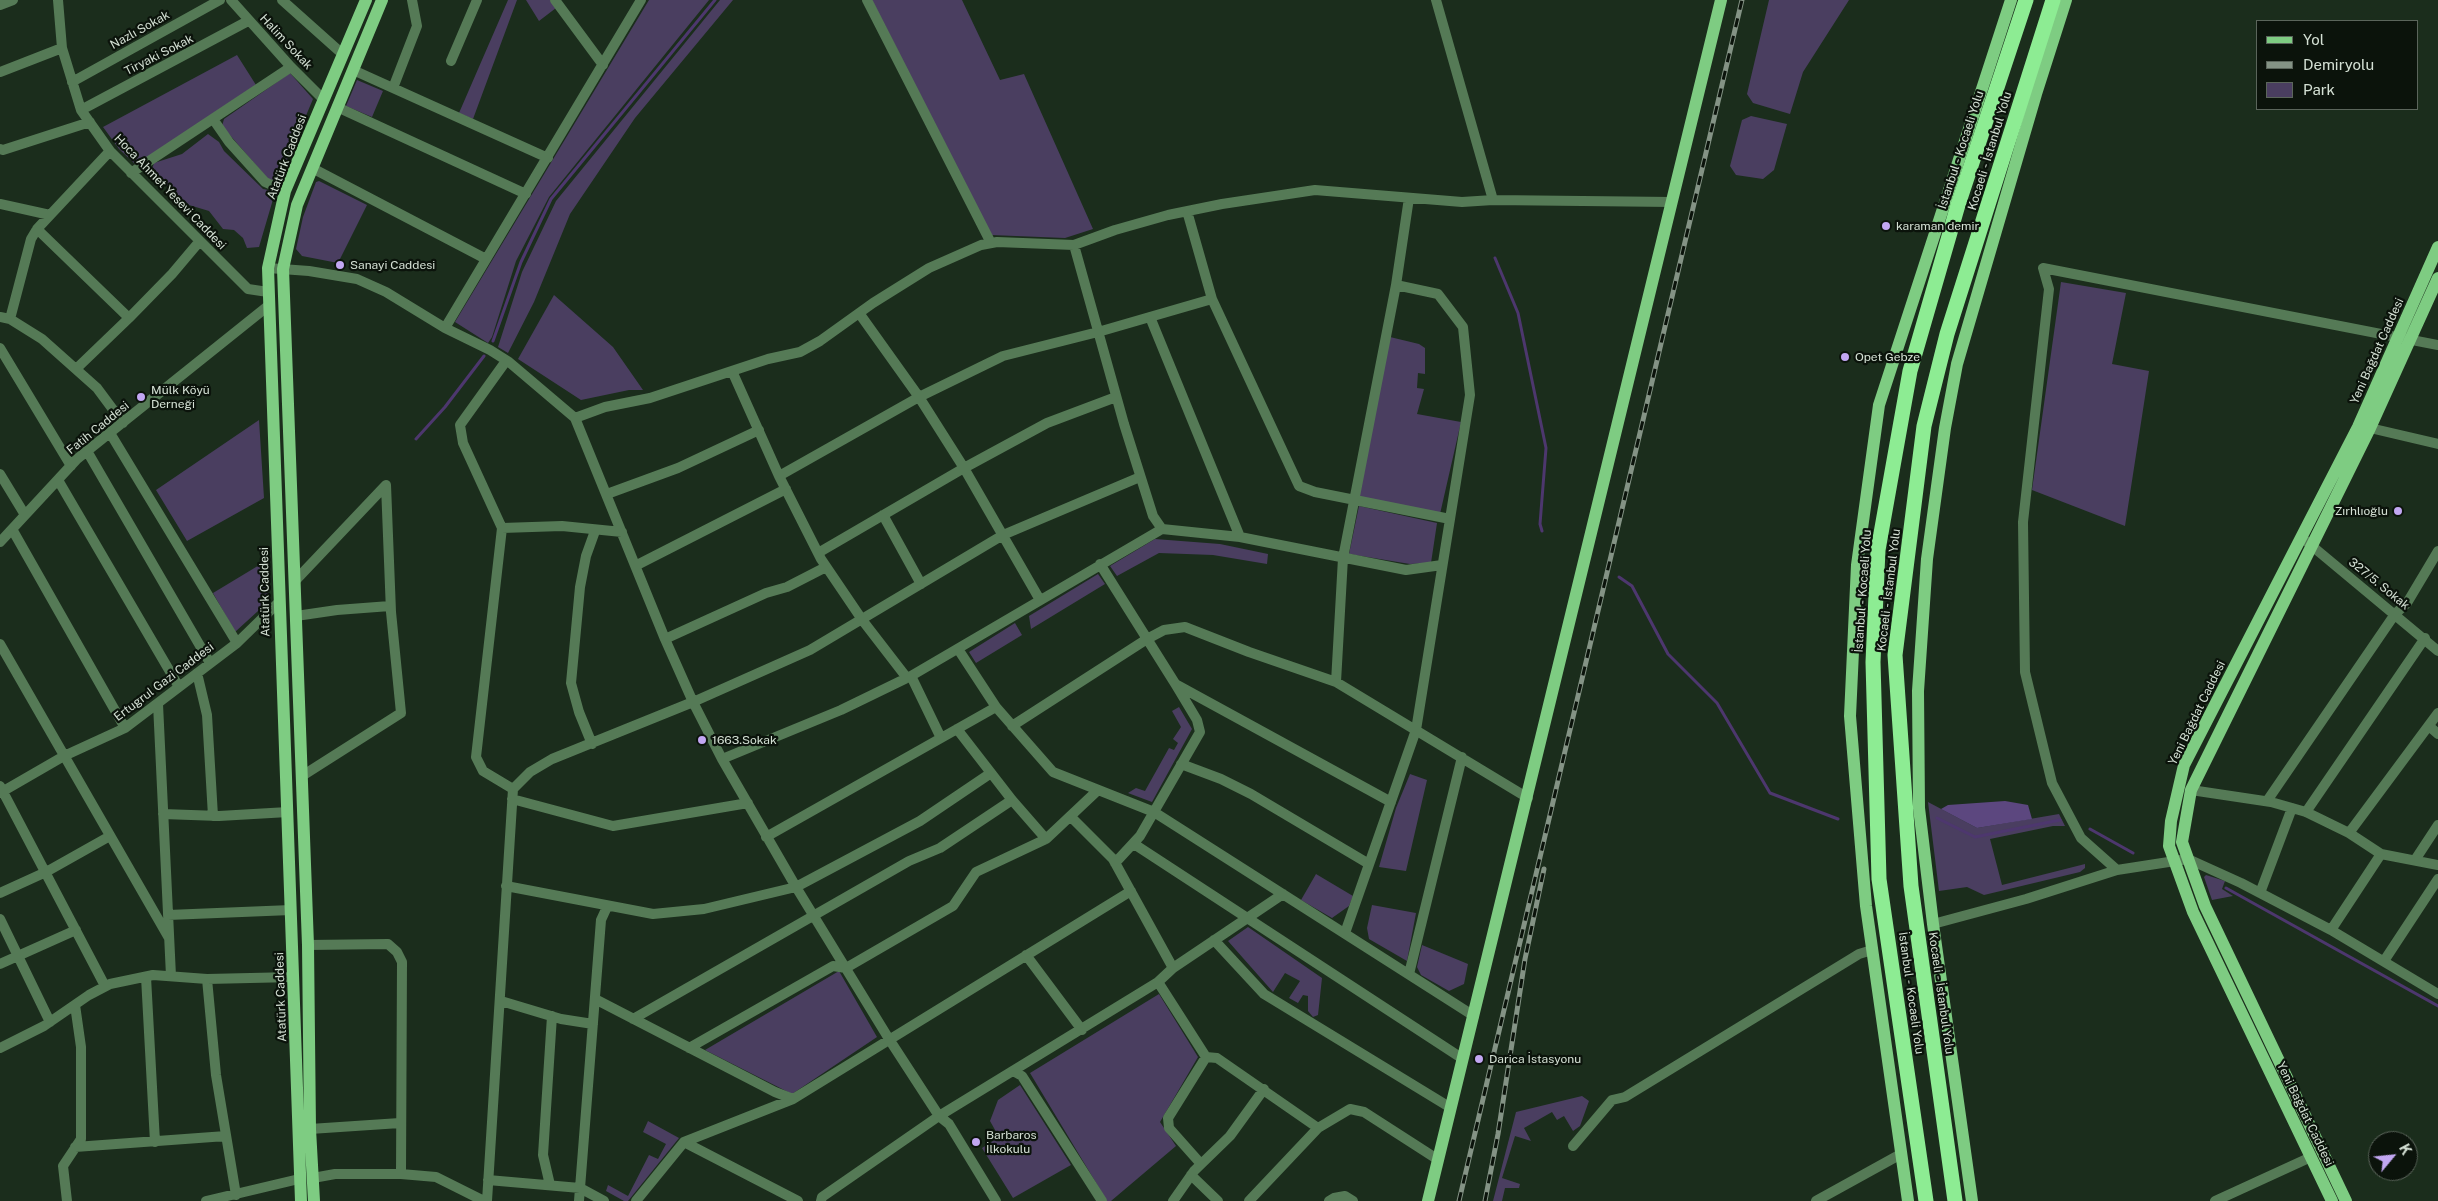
<!DOCTYPE html>
<meta charset="utf-8">
<style>
body{margin:0}
#map{position:relative;width:2438px;height:1201px;overflow:hidden;background:#1b2d1c;font-family:"Public Sans",sans-serif}
canvas{display:block}
.legend{position:absolute;left:2256px;top:20px;width:162px;height:90px;box-sizing:border-box;background:#0b130b;border:1px solid #5b655b;margin:0;padding:6px 9px;list-style:none;font-size:15px;color:#d4e0d4}
.legend li{display:flex;align-items:center;gap:10px;height:25px}
.legend b{width:25px;border:1px solid #5b655b}
.north{position:absolute;left:2368px;top:1131px;width:50px;height:50px;box-sizing:border-box;background:#0b130b;border:1px solid #5b655b;border-radius:50%;rotate:62deg;font-size:14px;font-weight:700;line-height:20px;text-align:center;color:#d4e0d4}
.north::after{content:'';display:block;margin:auto;width:18px;height:22px;background:#c2a7f2;clip-path:polygon(50% 0,100% 100%,50% 72%,0 100%)}
</style>
<div id="map">
<canvas width="2438" height="1201"></canvas>
<ul class="legend">
<li><b style="height:6px;background:#7ecc82"></b>Yol</li>
<li><b style="height:6px;background:#849385"></b>Demiryolu</li>
<li><b style="height:14px;background:#4a3e60"></b>Park</li>
</ul>
<div class="north">K</div>
</div>
<script>
const context = document.querySelector('canvas').getContext('2d');
context.lineJoin = 'round';
function paint(path, color) {
  context.fillStyle = color;
  context.fill(path, 'evenodd');
}
function shape(rows) {
  const path = new Path2D();
  for (const r of rows) {
    path.moveTo(r[0], r[1]);
    for (let i = 2; i < r.length; i += 2) path.lineTo(r[i], r[i + 1]);
  }
  return path;
}
function stroke(path, color, width, dash) {
  context.strokeStyle = color;
  context.lineWidth = width;
  context.lineCap = dash ? 'butt' : 'round';
  context.setLineDash(dash || []);
  context.stroke(path);
}
function drawText(font, color, halo, rows, align = 'center') {
  context.font = font + ' "Public Sans",sans-serif';
  context.lineWidth = 4.5;
  context.setLineDash([]);
  context.textBaseline = 'middle';
  context.strokeStyle = halo;
  context.fillStyle = color;
  for (const [text, x, y, turn = 0] of rows) {
    context.save();
    context.translate(x, y);
    context.rotate((+turn || 0) * Math.PI / 180);
    context.textAlign = isNaN(turn) ? turn : align;
    if (halo) context.strokeText(text, 0, 0);
    context.fillText(text, 0, 0);
    context.restore();
  }
}
paint(shape([
 [508,0,517,0,473,119,459,113],
 [526,0,550,0,556,8,539,21],
 [649,0,709,0,549,197,516,261,492,337,488,343,455,322],
 [720,0,733,0,635,118,570,214,534,302,508,353,498,347,522,272,556,201],
 [872,0,962,0,1000,80,1024,74,1093,229,1065,238,991,235],
 [1769,0,1849,0,1803,72,1790,114,1753,103,1747,94],
 [237,55,256,85,136,165,119,149,103,127],
 [290,73,313,99,278,182,268,179,222,126,224,119],
 [357,80,383,91,372,117,346,106],
 [1751,116,1787,124,1774,170,1763,179,1736,175,1730,166,1742,120],
 [208,134,219,142,224,151,263,189,273,191,274,196,259,247,247,248,243,238,234,230,223,229,209,211,189,205,151,172,154,163,182,154],
 [319,181,367,205,338,263,302,256,296,249,303,217,316,182],
 [2061,282,2126,293,2112,364,2149,371,2125,526,2032,490],
 [554,295,613,347,643,390,629,390,581,400,518,359],
 [1390,337,1419,344,1425,348,1425,374,1418,373,1417,388,1424,389,1417,414,1461,422,1440,514,1359,498],
 [259,420,264,498,187,541,156,490],
 [1359,506,1437,523,1431,563,1410,564,1349,554],
 [1155,539,1220,544,1268,554,1267,564,1213,555,1159,553,1117,576,1110,566],
 [266,561,269,601,235,632,213,593],
 [1098,574,1105,584,1031,629,1029,616],
 [1015,623,1022,635,976,663,969,652],
 [1179,707,1192,729,1152,802,1128,793,1136,788,1145,791,1169,748,1174,750,1178,743,1173,739,1181,727,1172,711],
 [1410,774,1427,780,1406,871,1379,867,1396,808],
 [1928,802,1977,828,2059,814,2065,826,2053,826,1990,839,2002,885,2085,864,2085,868,2080,872,1984,895,1967,887,1939,891],
 [1316,874,1353,896,1349,906,1332,918,1301,900],
 [2206,875,2225,881,2222,889,2233,896,2212,900,2204,877],
 [1372,905,1416,913,1407,961,1369,939,1367,928],
 [1248,927,1322,978,1318,1015,1313,1017,1308,1011,1308,996,1303,995,1298,1003,1289,998,1300,981,1285,973,1273,992,1228,941],
 [1422,945,1468,964,1464,984,1449,991,1421,975,1417,967],
 [839,971,877,1037,792,1094,705,1050],
 [1159,994,1198,1057,1160,1122,1176,1146,1111,1201,1107,1201,1030,1073],
 [1020,1085,1071,1165,1013,1198,982,1148,999,1137,990,1121,998,1100],
 [1582,1096,1589,1101,1580,1126,1573,1131,1564,1116,1557,1120,1552,1112,1524,1128,1531,1141,1515,1136,1502,1178,1520,1184,1519,1188,1505,1188,1502,1201,1493,1201,1516,1112],
 [648,1121,679,1138,628,1201,624,1201,606,1191,608,1185,628,1196,649,1155,658,1159,666,1144,643,1132]
]), '#4a3e60');
paint(shape([
 [2005,801,2028,805,2032,819,1977,828,1941,809,1948,805]
]), '#5c477f');
stroke(shape([
 [1495,258,1518,313,1546,448,1540,524,1542,531],
 [493,341,521,262,551,199,715,0],
 [416,439,445,407,484,356],
 [1619,577,1632,586,1668,654,1717,703,1770,793,1838,819],
 [1937,818,1975,837,2060,820],
 [2090,829,2133,853],
 [2226,888,2438,1006]
]), '#4d376e', 3);
stroke(shape([
 [58,0,62,48,81,110,110,151,248,289,268,292],
 [231,0,291,67,324,100],
 [282,0,338,50,344,53],
 [555,0,603,65],
 [867,0,991,243],
 [1436,0,1493,200],
 [0,5,13,0],
 [451,61,477,0],
 [353,70,548,158],
 [0,72,62,48],
 [72,82,220,0],
 [393,88,417,26,412,0],
 [337,107,526,194],
 [81,110,248,21],
 [213,119,229,142,265,182,285,191],
 [0,149,3,150,90,122],
 [312,168,486,259],
 [131,173,291,67],
 [0,204,50,215],
 [1187,211,1212,299,1299,486,1315,492,1450,519],
 [37,229,129,318,172,274,199,242],
 [1074,245,1124,424,1153,516,1162,529],
 [268,268,309,271,357,279,386,292,445,328,490,350,509,362,575,418,665,639,693,702,722,759,796,887,889,1039,939,1116,949,1124,996,1201],
 [859,313,919,397,964,468,1040,600],
 [0,317,10,319,42,339,97,388,123,423],
 [1150,317,1240,537],
 [10,319,31,239,37,229,110,151],
 [445,328,641,0],
 [0,348,71,466],
 [509,362,506,361,460,425,463,443,502,528,476,757,483,771,513,789],
 [76,369,129,318],
 [732,371,779,476,919,397,1003,356,1098,332,1212,299],
 [575,418,605,407,650,398,768,359,800,352,820,341,873,303,929,268,981,245,997,242,1074,245,1115,230,1168,215,1222,204,1315,190,1462,202,1493,200,1672,202],
 [2370,428,2438,444],
 [110,433,237,643],
 [87,451,210,663],
 [0,474,25,515],
 [779,476,821,559,863,621,907,678],
 [58,480,179,687],
 [607,494,678,468,759,430],
 [883,515,921,584],
 [502,528,562,526,622,532],
 [12,529,125,728],
 [2306,541,2438,651],
 [0,542,77,459,268,306],
 [818,553,964,468,1047,423,1116,397],
 [1100,564,1176,685,1197,720,1200,732,1140,836,1115,863],
 [637,565,786,489],
 [294,582,386,485,391,612,401,713,302,776],
 [296,616,337,610,390,606],
 [665,639,766,593,787,587,826,567],
 [0,644,169,938],
 [958,649,996,707,1053,772,1154,812,1474,1016],
 [197,673,207,715,213,816],
 [911,676,941,738],
 [1336,682,1343,558,1396,285,1409,198],
 [1177,685,1391,802],
 [158,704,171,976],
 [1012,726,1147,639,1164,630,1185,627,1249,652,1336,682,1528,798],
 [2429,726,2438,734],
 [957,729,1012,800,1046,839,1098,790],
 [592,744,579,712,571,683,580,587,586,556,595,531],
 [722,759,841,710,911,676,1162,529,1240,537,1406,570,1442,565],
 [1181,764,1221,779,1251,794,1369,864],
 [0,786,105,986],
 [2191,790,2271,802,2306,812,2349,833,2381,854,2438,865],
 [0,793,64,756,125,728,237,643,279,602],
 [512,799,613,826,748,803],
 [2267,801,2395,614,2407,603,2438,551],
 [2306,812,2425,638],
 [163,814,219,816,288,812],
 [1071,817,1113,859,1173,968],
 [2349,833,2438,713],
 [766,837,996,707],
 [1134,844,1463,1059],
 [2415,860,2438,825],
 [2117,870,2081,838,2052,783,2025,672,2023,522,2049,289,2043,268,2438,345],
 [506,886,653,914,704,909,796,887,920,821,991,773],
 [0,893,46,872,110,836],
 [2260,893,2292,808],
 [168,915,291,910],
 [0,919,50,1022],
 [1933,924,2026,899,2117,870,2188,859,2241,883,2331,930,2438,994],
 [2331,930,2381,854],
 [1345,933,1416,730,1470,395,1463,327,1438,294,1396,285],
 [1214,940,1264,994,1451,1108],
 [308,945,388,944,397,952,402,962,401,1174],
 [1026,955,1082,1030],
 [2384,961,2438,879],
 [0,964,76,930],
 [1409,974,1462,757],
 [146,977,155,1142],
 [207,979,216,1075,236,1195],
 [1158,982,1206,1057,1217,1058,1318,1128],
 [595,999,775,1092,793,1099],
 [501,1001,561,1019,593,1024],
 [633,1019,909,861,940,848,1012,800],
 [0,1048,44,1026,89,995,110,984,153,975,207,979,294,977],
 [689,1048,833,966,846,968,953,906,976,872,1046,839],
 [1013,1071,1022,1076,1102,1201],
 [310,1129,400,1123],
 [684,1142,798,1201],
 [1573,1146,1612,1100,1625,1097,1859,954,1872,950],
 [75,1147,226,1136],
 [1201,1164,1169,1128,1168,1118,1206,1057],
 [1191,1175,1218,1201],
 [313,1178,335,1174,401,1174,436,1177,484,1201],
 [488,1180,580,1188,604,1201],
 [550,1185,543,1155,552,1016],
 [67,1201,63,1166,81,1139,81,1047,75,1005],
 [206,1201,299,1179],
 [487,1201,513,789,530,772,552,759,693,702,810,650,1003,535,1140,477],
 [579,1201,601,920,607,907],
 [636,1201,684,1142,793,1099,1131,891],
 [821,1201,822,1197,939,1116,1158,982,1173,968,1283,894],
 [1173,1201,1194,1171,1230,1136,1264,1089],
 [1249,1201,1318,1128,1350,1109,1364,1112,1437,1159],
 [1329,1201,1334,1198,1345,1196,1353,1201],
 [1816,1201,1901,1154],
 [2215,1201,2311,1157]
]), '#557a56', 10);
stroke(shape([
 [301,1201,268,268,285,191,366,0],
 [314,1201,310,1129,308,945,283,269,297,205,382,0],
 [1428,1201,1721,0],
 [1908,1201,1866,906,1850,716,1857,565,1879,405,2011,0],
 [1972,1201,1933,924,1919,808,1918,691,1927,559,1945,428,1957,364,2036,94,2066,0],
 [2332,1201,2193,912,2169,846,2171,821,2184,765,2358,427,2438,247],
 [2346,1201,2205,906,2182,842,2191,790,2370,428,2438,278]
]), '#7ecc82', 12);
stroke(shape([
 [1926,1201,1879,879,1873,662,1878,550,1910,371,1958,205,2026,0],
 [1955,1201,1911,886,1895,655,1924,426,1947,334,2053,0]
]), '#8dec93', 15);
const rail = shape([
 [1459,1201,1742,0],
 [1485,1201,1498,1134,1525,959,1544,869]
]);
stroke(rail, '#849385', 5);
stroke(rail, '#0b130b', 3, [9]);
for (const [x, y, r, color] of [
 [1886,226,5,"#c2a7f2"],
 [340,265,5,"#c2a7f2"],
 [1845,357,5,"#c2a7f2"],
 [141,397,5,"#c2a7f2"],
 [2398,511,5,"#c2a7f2"],
 [702,740,5,"#c2a7f2"],
 [1479,1059,5,"#c2a7f2"],
 [976,1142,5,"#c2a7f2"]
]) {
  const dot = new Path2D();
  dot.arc(x, y, r, 0, 2 * Math.PI);
  context.fillStyle = color;
  context.fill(dot);
  stroke(dot, '#0b130b', 2);
}
drawText('12px', '#d4e0d4', '#0b130b', [
 ["Nazlı Sokak",140,30,-29],
 ["Halim Sokak",286,42,47],
 ["Tiryaki Sokak",159,55,-27],
 ["İstanbul - Kocaeli Yolu",1961,150,-72],
 ["Kocaeli - İstanbul Yolu",1990,151,-73],
 ["Atatürk Caddesi",287,157,-69],
 ["Hoca Ahmet Yesevi Caddesi",170,192,46],
 ["Yeni Bağdat Caddesi",2377,351,-66],
 ["Fatih Caddesi",98,428,-39],
 ["327/5. Sokak",2379,584,39],
 ["Kocaeli - İstanbul Yolu",1889,590,-83],
 ["İstanbul - Kocaeli Yolu",1863,591,-86],
 ["Atatürk Caddesi",265,592,-91],
 ["Ertugrul Gazi Caddesi",164,682,-37],
 ["Yeni Bağdat Caddesi",2197,713,-64],
 ["İstanbul - Kocaeli Yolu",1911,993,82],
 ["Kocaeli - İstanbul Yolu",1941,993,82],
 ["Atatürk Caddesi",281,997,-92],
 ["Yeni Bağdat Caddesi",2305,1114,64]
]);
drawText('12px', '#d4e0d4', '#0b130b', [
 ["karaman demir",1896,226],
 ["Sanayi Caddesi",350,265],
 ["Opet Gebze",1855,357],
 ["Mülk Köyü",151,390],
 ["Derneği",151,404],
 ["Zırhlıoğlu",2388,511,"right"],
 ["1663.Sokak",712,740],
 ["Darica İstasyonu",1489,1059],
 ["Barbaros",986,1135],
 ["İlkokulu",986,1149]
], 'left');
</script>
